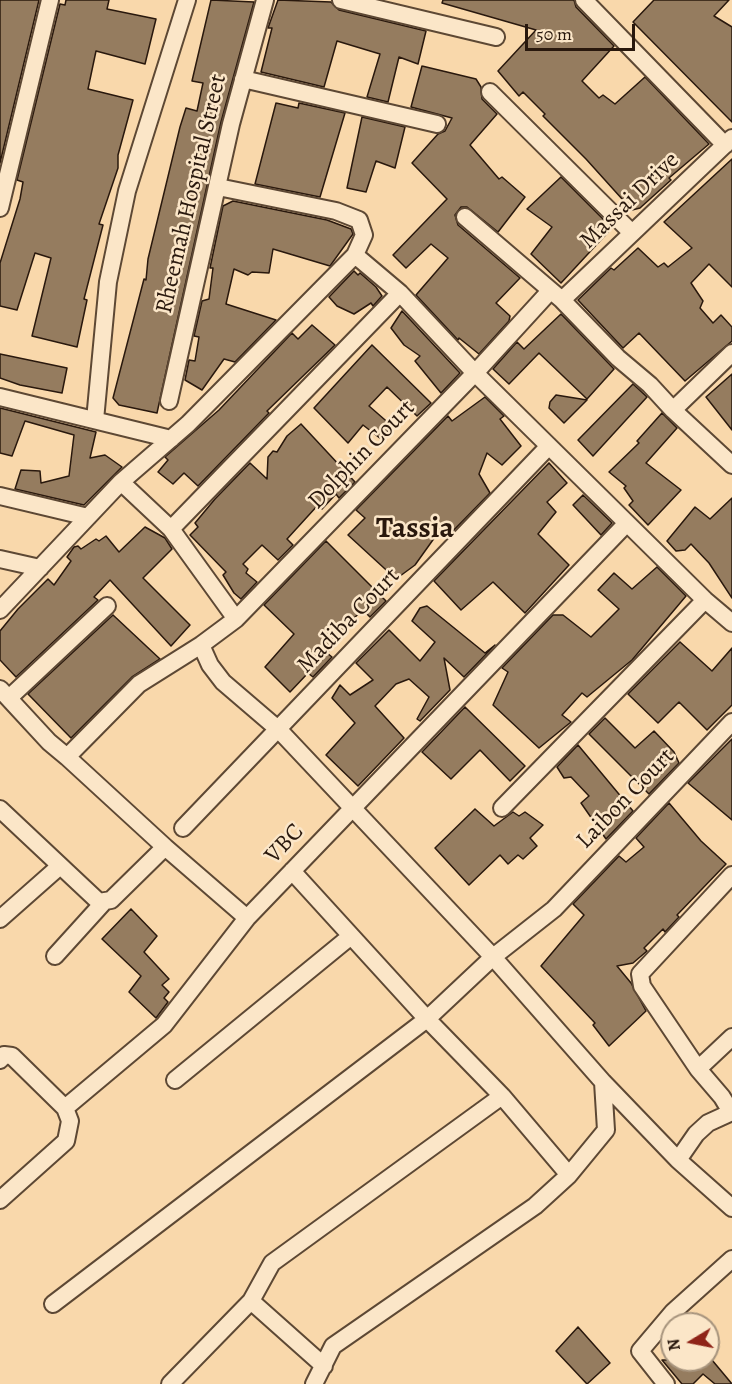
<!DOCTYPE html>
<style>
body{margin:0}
#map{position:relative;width:732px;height:1384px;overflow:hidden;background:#f9d8ab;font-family:Alegreya,serif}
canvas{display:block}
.north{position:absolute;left:660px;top:1312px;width:60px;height:60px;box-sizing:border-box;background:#fbe6c8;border:2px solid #a7947d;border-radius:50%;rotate:260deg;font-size:16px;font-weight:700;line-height:24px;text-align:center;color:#29180d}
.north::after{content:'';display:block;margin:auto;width:21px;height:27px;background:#8f2418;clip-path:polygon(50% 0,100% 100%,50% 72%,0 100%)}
.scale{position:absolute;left:525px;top:24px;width:110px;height:27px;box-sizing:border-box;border:3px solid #29180d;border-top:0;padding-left:8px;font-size:18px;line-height:21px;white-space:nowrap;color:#29180d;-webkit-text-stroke:4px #fbe6c8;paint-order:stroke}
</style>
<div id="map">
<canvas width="732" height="1384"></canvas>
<div class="north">N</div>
<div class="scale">50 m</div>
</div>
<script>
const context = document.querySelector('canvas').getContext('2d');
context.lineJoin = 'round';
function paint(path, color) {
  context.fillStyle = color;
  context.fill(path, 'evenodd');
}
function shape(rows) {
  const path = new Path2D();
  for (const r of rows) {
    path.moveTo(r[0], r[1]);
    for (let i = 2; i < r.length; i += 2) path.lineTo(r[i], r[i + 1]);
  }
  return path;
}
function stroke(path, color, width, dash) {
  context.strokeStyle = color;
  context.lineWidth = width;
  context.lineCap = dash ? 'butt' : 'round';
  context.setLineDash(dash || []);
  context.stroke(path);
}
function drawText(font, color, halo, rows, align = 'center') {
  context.font = font + ' Alegreya,serif';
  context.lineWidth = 5;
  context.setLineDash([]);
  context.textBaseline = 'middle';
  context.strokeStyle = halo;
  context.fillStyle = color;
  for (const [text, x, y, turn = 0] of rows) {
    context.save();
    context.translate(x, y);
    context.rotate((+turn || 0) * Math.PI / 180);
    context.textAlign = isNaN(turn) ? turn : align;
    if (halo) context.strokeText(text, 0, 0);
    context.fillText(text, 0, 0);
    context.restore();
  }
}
const building = shape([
 [0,0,39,0,0,163,0,0],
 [66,0,109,0,107,9,156,19,145,64,96,51,88,89,133,100,118,155,118,168,99,224,103,225,84,299,87,300,77,347,32,336,51,258,35,253,17,310,0,306,0,263,20,199,23,182,17,180,60,4,65,5,66,0],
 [211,0,254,2,221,122,157,413,119,405,113,398,144,279,146,280,148,259,180,127,186,108,197,111,203,83,192,81,211,0],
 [278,0,331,2,339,10,426,31,418,64,399,57,388,102,367,97,380,54,337,41,324,87,261,72,272,28,268,28,278,0],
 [443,0,574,0,576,7,614,46,582,81,599,98,603,95,615,104,645,77,709,144,669,178,671,180,640,208,632,210,586,159,543,116,545,114,523,92,519,96,498,71,536,30,442,3,443,0],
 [654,0,729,0,714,16,732,27,732,122,633,22,654,0],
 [422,66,476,79,481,87,482,99,497,114,470,145,499,179,502,177,525,197,498,232,467,207,461,207,455,215,458,225,520,278,496,303,510,316,509,321,479,354,459,338,458,340,416,295,448,258,431,244,406,268,393,255,447,199,412,163,438,134,445,131,452,118,411,107,422,66],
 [276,103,298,108,299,103,345,113,320,197,255,184,276,103],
 [362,117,405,127,395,168,376,161,366,192,347,188,362,117],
 [732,159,732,287,709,264,691,283,703,301,700,308,713,323,721,315,732,327,732,341,685,381,639,333,623,348,578,300,611,268,614,270,638,248,658,267,664,263,668,267,692,248,664,222,732,159],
 [561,177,612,228,561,283,531,254,552,227,527,209,561,177],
 [233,201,327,220,351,229,353,234,330,266,273,249,269,273,252,272,248,275,234,269,226,304,276,320,235,362,224,359,202,390,185,380,189,360,195,361,199,337,194,336,202,301,209,299,213,268,210,268,223,206,233,201],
 [354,271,358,275,360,273,376,287,382,296,373,306,371,303,354,314,337,306,329,297,354,271],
 [402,311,460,373,441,393,415,361,420,356,404,345,391,328,402,311],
 [561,314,614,369,587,399,539,353,509,384,493,369,517,342,524,349,561,314],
 [312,325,335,345,267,411,269,413,198,486,184,473,173,484,158,472,168,460,165,457,219,410,292,333,298,339,312,325],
 [372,345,431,403,417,416,387,387,369,406,392,426,381,439,363,425,348,443,314,408,372,345],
 [0,354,67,368,62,393,20,385,0,378,0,354],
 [732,374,732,430,706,397,732,374],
 [633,384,647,397,593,456,578,440,633,384],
 [556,395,587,400,564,423,549,408,550,402,556,395],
 [485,397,504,416,500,419,521,446,502,465,487,453,479,474,490,493,447,537,440,530,415,565,396,579,348,535,365,518,356,510,448,416,452,421,485,397],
 [0,408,96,432,90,458,105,455,122,467,84,505,15,489,21,470,40,471,41,483,69,476,74,435,25,421,12,456,0,453,0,408],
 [662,413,677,428,646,463,681,490,648,525,629,505,633,501,624,488,626,486,609,472,639,443,637,441,662,413],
 [301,424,355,482,339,498,336,494,322,509,318,505,287,539,293,545,278,560,262,545,243,564,248,569,246,573,257,582,241,599,234,593,223,575,226,572,190,535,198,527,195,523,215,499,250,463,267,479,268,457,273,451,277,452,287,436,301,424],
 [549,463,567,483,547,502,556,512,538,534,569,565,525,613,493,582,461,610,434,581,549,463],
 [583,495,612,523,601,535,573,505,583,495],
 [732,498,732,598,709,563,691,544,685,550,676,551,667,541,695,507,710,519,732,498],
 [145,527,165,538,172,549,143,578,190,625,171,646,110,580,94,597,98,600,16,677,0,660,0,631,18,609,48,579,54,585,71,561,67,557,74,547,78,546,81,549,96,539,99,541,106,536,119,552,145,527],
 [326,541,386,601,370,617,363,610,346,625,348,632,327,653,332,657,313,677,308,673,290,692,265,667,294,634,264,605,326,541],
 [657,567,686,596,632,660,587,697,582,693,562,715,571,722,539,748,493,705,508,672,502,668,553,615,563,615,591,637,619,609,598,590,614,573,632,589,657,567],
 [427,606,485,653,495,645,464,677,444,658,450,690,420,721,417,719,429,697,409,679,396,684,375,706,404,738,358,786,326,755,355,723,332,698,340,685,350,695,373,680,356,663,389,630,420,661,435,642,412,621,420,608,427,606],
 [113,615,160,659,132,677,71,738,28,694,113,615],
 [680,642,712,671,732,648,732,705,707,730,679,702,658,723,628,694,680,642],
 [465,707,525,766,510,781,480,750,451,779,422,752,465,707],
 [605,718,635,748,654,731,674,752,679,763,649,794,589,734,605,718],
 [732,739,732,820,688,783,732,739],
 [578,745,633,811,606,839,581,803,589,796,571,777,564,778,557,767,578,745],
 [669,803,701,841,726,864,677,915,679,917,665,932,663,929,644,948,647,951,633,963,617,966,631,983,646,1011,609,1046,593,1025,595,1023,541,966,584,915,573,904,619,856,626,862,644,847,636,838,669,803],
 [475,809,494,826,513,812,519,816,525,812,543,825,530,838,537,846,523,859,518,855,508,864,500,855,469,885,435,848,475,809],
 [131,909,157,936,144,952,169,979,162,985,169,992,164,998,168,1002,156,1018,129,992,141,976,102,939,131,909],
 [578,1327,610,1363,587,1384,556,1351,578,1327],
 [662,1360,712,1360,732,1384,715,1384,703,1374,693,1384,682,1384,662,1360]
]);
paint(building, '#957c5f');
stroke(building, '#29180d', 1.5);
const minor = shape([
 [341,0,496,37],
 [584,0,725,145],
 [243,79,437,124],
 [490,92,632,233],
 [0,208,50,0],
 [465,217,562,300,618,358,650,385,673,410,732,353],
 [355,255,400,293,475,373,705,600,732,623],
 [562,300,732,138],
 [0,397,171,439],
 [169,401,231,124,265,0],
 [673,410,732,465],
 [95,420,108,282,127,191,187,0],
 [121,482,171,529,236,619],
 [0,496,88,517],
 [171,529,400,293],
 [0,559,40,568],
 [0,610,121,482,188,424,355,255,364,235,359,220,336,211,218,187],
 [201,645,210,665,223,682,279,730,493,957,603,1082,678,1160,732,1208],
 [0,689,49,742,67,757,139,684,201,645,236,619,475,373,550,291],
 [10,697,107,606],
 [67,757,165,847],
 [502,808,705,600],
 [0,809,99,902,111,900,165,847,247,918],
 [183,828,549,446],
 [292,871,427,1019,502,1096,569,1175],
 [0,919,60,866],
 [55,956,103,903],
 [0,1060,4,1055,12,1056,65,1108],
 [698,1069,642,986,640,974,732,875],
 [175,1080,351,936],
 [731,1112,722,1097,698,1069,732,1037],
 [678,1160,696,1134,708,1123,732,1112],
 [0,1200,66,1141,70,1121,65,1108,164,1025,247,918,627,523],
 [251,1301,324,1366],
 [53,1304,427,1019,493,957,554,909,732,722],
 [170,1384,251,1301,272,1263,502,1096],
 [314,1384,333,1346,535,1206,569,1175,606,1130,603,1082],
 [666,1384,640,1351,673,1312,732,1259]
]);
stroke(minor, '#5d4834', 20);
stroke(minor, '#fbe6c8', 16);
drawText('24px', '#29180d', '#fbe6c8', [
 ["Rheemah Hospital Street",192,194,-77],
 ["Massai Drive",630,201,-44],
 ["Dolphin Court",362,455,-46],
 ["Madiba Court",349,621,-46],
 ["Laibon Court",626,799,-46],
 ["VBC",285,844,-47]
]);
drawText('bold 30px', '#29180d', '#fbe6c8', [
 ["Tassia",415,530]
]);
</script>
